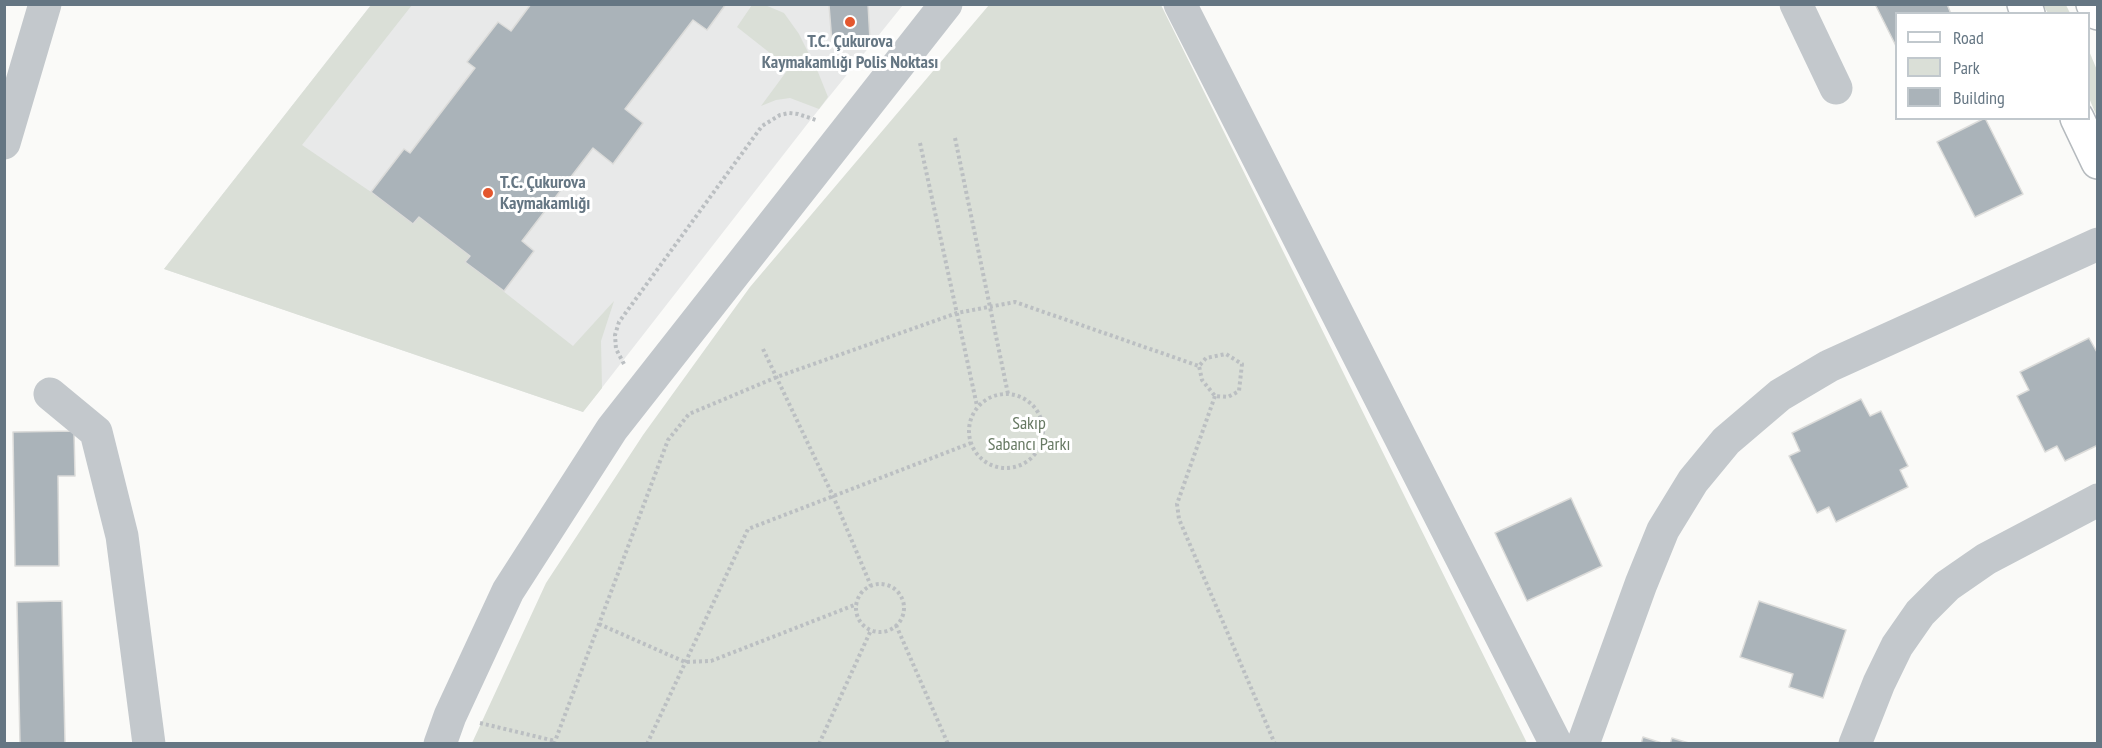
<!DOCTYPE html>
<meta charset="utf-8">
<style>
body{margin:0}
#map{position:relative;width:2102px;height:748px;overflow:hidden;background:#fafaf8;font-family:"PT Sans Narrow",sans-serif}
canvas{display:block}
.frame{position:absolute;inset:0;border:6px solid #657683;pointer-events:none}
.legend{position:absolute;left:1895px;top:12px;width:195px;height:108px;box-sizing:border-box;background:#fff;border:2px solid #c1c8cd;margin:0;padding:8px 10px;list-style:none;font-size:18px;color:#657683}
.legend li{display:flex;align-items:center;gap:12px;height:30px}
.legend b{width:30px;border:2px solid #c1c8cd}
</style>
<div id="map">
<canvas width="2102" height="748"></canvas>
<div class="frame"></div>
<ul class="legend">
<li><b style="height:8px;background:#fff"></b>Road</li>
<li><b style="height:16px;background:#dadfd7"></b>Park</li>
<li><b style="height:16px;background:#aab3b9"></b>Building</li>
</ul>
</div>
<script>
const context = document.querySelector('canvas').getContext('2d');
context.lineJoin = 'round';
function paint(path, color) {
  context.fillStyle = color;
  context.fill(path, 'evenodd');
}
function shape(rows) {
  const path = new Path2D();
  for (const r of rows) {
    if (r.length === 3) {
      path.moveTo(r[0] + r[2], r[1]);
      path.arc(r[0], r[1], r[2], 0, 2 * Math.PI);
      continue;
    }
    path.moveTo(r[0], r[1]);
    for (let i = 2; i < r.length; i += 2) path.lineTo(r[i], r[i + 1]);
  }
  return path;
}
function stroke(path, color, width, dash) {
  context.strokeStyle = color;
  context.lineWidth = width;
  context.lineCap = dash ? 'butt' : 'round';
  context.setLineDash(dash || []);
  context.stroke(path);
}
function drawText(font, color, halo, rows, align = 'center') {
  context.font = font + ' "PT Sans Narrow",sans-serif';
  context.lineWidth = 6;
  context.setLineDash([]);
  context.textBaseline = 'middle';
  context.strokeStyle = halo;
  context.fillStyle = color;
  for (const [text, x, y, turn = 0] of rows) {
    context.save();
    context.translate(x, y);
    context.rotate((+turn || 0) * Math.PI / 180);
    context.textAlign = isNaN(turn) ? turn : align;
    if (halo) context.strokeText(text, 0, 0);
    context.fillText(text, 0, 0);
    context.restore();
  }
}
paint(shape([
 [371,5,903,5,812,118,583,412,164,269]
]), '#e8e9e9');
paint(shape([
 [371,5,412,5,302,145,371,192,413,224,419,217,470,256,466,262,573,346,614,301,601,341,602,388,583,412,164,269],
 [752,5,765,5,784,13,799,34,818,72,828,97,819,109,790,98,776,100,761,106,789,68,737,27],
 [989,5,1161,5,1527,743,472,743,546,583,643,435,750,287],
 [2043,5,2066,5,2070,13,2048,13],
 [2089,51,2097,70,2097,117,2089,98]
]), '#dadfd7');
const building = shape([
 [531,4,726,4,707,30,693,20,625,109,643,123,613,164,593,148,522,241,534,251,504,291,465,262,470,256,419,217,413,224,371,192,404,149,410,153,475,68,467,62,498,22,511,31,531,4],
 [868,4,870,40,832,43,829,5,868,4],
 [1875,4,1947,4,1951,14,1896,14,1896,46,1875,4],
 [1985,118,2023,194,1975,217,1937,142,1985,118],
 [2089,338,2098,354,2098,445,2065,461,2057,446,2045,452,2017,396,2029,390,2020,372,2089,338],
 [1861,399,1870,416,1881,411,1908,466,1900,470,1908,487,1836,522,1829,507,1817,513,1789,456,1800,451,1792,433,1861,399],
 [74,431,75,476,58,476,59,566,15,566,13,432,74,431],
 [1571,498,1602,566,1527,601,1495,533,1571,498],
 [62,601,65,744,20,744,17,602,62,601],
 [1759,601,1846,630,1823,698,1789,687,1793,674,1740,657,1759,601],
 [1643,737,1665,744,1641,744,1643,737],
 [1672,738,1692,744,1670,744,1672,738]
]);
paint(building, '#aab3b9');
stroke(building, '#dcdcda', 1.5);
const major = shape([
 [2024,4,2028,14],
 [2093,4,2098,13],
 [2077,118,2098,162]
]);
stroke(major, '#b5babe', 36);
stroke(shape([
 [955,138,1008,394],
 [920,143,977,406],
 [763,349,833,496,871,586],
 [624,364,616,349,615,335,619,322,762,126,780,115,789,113,798,114,816,120],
 [1006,431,37],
 [1215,396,1177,504,1179,519,1275,744],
 [880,608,24],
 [599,624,685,662,711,661,857,604],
 [896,625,948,744],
 [480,723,555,741],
 [554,744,668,440,689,414,777,377,957,313,1015,302,1199,366,1206,358,1226,354,1242,364,1239,391,1228,397,1215,396,1202,380,1199,366],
 [647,744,748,529,971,443],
 [819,744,871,630]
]), '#bbbfc2', 4, [3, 3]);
stroke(shape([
 [1180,4,1556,744],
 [1796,4,1836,88],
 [4,143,45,4],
 [50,394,96,432,122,536,149,744],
 [440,744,450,716,508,591,612,429,946,4],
 [1583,744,1641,584,1663,530,1693,481,1726,441,1780,395,1829,366,2098,244],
 [1855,744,1879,683,1897,646,1920,613,1947,586,1986,559,2098,500]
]), '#c3c8cc', 33);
stroke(major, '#fff', 33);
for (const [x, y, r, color] of [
 [850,22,6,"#e4572e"],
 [488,193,6,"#e4572e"]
]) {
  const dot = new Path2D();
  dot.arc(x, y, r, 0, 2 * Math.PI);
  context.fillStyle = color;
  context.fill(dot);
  stroke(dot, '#fff', 2);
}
drawText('bold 18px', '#657683', '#fff', [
 ["T.C. Çukurova",850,42],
 ["Kaymakamlığı Polis Noktası",850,63],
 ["T.C. Çukurova",500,183,"left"],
 ["Kaymakamlığı",500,204,"left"]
]);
drawText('18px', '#687a64', '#fff', [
 ["Sakıp",1029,424],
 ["Sabancı Parkı",1029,445]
]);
</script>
